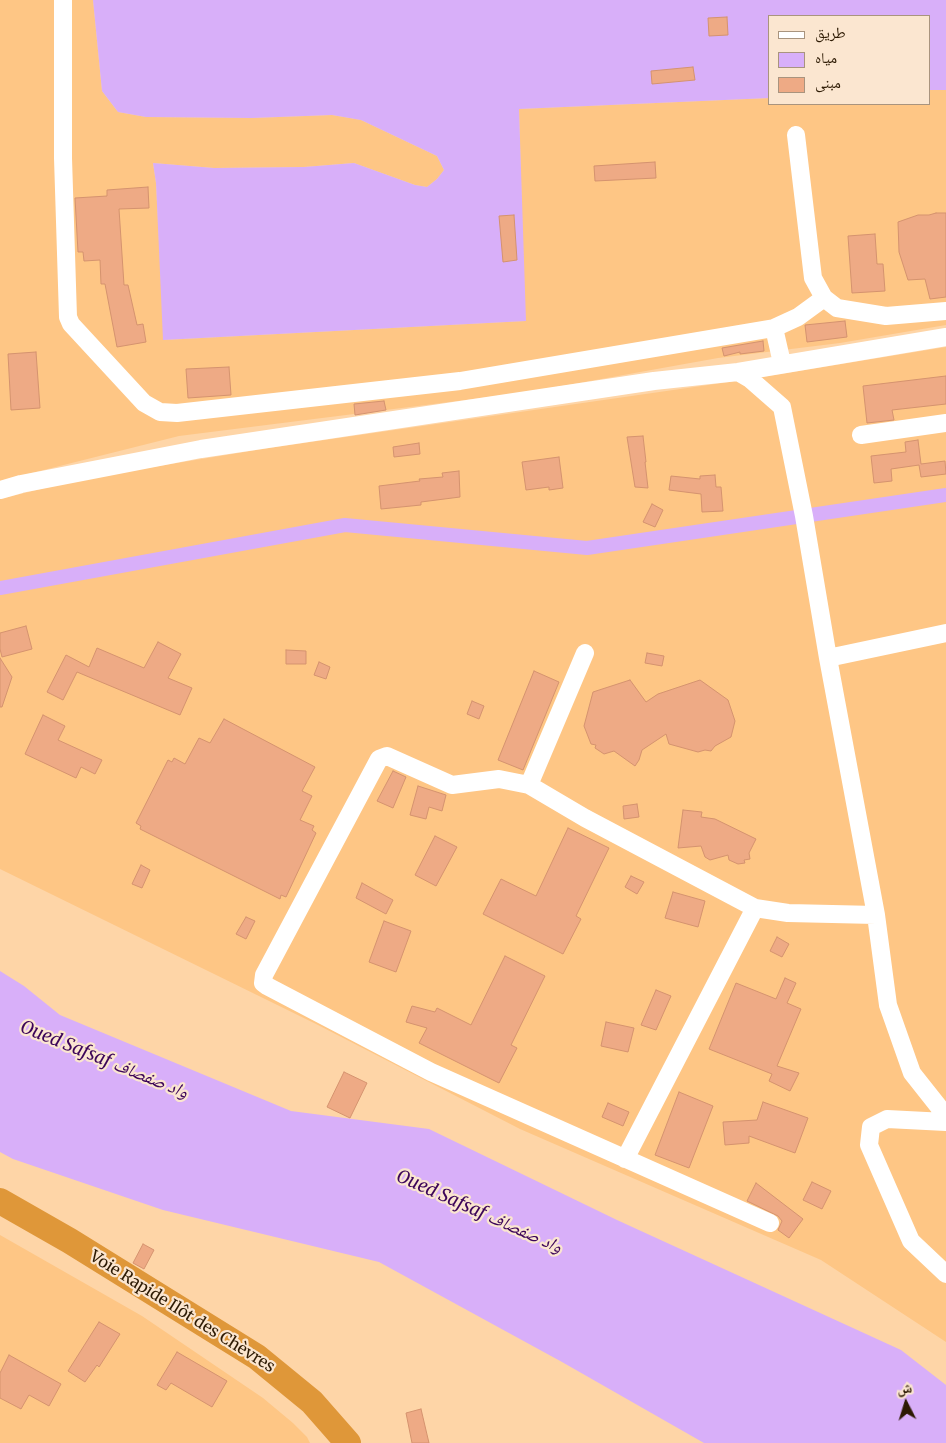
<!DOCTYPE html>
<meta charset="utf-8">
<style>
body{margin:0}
#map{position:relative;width:946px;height:1443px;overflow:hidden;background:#fed5a7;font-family:Merriweather,"Noto Naskh Arabic",serif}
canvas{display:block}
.legend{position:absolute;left:768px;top:15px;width:162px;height:90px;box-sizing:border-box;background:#fbe6d0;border:1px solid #a9947e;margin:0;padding:6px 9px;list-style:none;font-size:15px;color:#2d1a03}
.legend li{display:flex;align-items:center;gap:10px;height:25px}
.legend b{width:25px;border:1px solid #a9947e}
.north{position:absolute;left:881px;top:1378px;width:50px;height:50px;-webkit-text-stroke:4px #fbe6d0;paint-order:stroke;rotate:355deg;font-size:14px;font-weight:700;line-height:20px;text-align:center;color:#2d1a03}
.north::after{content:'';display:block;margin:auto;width:18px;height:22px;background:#2d1a03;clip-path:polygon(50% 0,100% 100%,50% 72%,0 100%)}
</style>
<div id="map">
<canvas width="946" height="1443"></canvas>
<ul class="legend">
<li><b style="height:6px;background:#fff"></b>طريق</li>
<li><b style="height:14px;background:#d8aff9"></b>مياه</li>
<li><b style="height:14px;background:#eeaa85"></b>مبنى</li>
</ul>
<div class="north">ش</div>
</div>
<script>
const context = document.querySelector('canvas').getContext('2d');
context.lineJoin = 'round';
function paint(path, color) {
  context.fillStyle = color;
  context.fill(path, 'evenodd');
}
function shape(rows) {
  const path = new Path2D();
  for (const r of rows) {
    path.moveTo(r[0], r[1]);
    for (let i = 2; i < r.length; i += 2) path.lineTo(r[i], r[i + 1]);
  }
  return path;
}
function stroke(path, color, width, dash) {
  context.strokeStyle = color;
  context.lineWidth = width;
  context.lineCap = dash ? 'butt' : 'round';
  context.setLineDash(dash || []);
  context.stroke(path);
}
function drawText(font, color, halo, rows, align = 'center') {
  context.font = font + ' Merriweather,"Noto Naskh Arabic",serif';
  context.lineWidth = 4.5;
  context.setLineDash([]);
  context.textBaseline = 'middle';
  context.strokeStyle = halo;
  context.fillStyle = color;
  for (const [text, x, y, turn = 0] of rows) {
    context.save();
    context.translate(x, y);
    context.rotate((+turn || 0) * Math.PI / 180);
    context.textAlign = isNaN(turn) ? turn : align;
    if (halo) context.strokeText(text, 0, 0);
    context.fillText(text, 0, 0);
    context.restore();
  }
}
paint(shape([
 [0,0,93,0,102,91,118,112,146,117,252,118,332,115,361,120,437,156,444,170,437,179,427,187,415,185,354,163,304,167,214,168,153,163,156,183,164,340,525,321,519,109,770,98,770,104,930,104,930,90,946,90,946,325,840,343,718,358,529,392,179,436,0,481],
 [946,347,946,1342,821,1260,520,1129,316,1024,0,869,0,499,53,486,122,472,269,448,750,379],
 [0,1235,142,1316,263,1398,293,1423,307,1437,310,1443,0,1443]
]), '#fec685');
paint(shape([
 [93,0,946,0,946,90,930,90,930,16,770,16,770,98,519,109,526,321,163,340,156,183,153,163,214,168,304,167,354,163,415,185,427,187,437,179,444,170,437,156,361,120,332,115,252,118,146,117,118,112,102,91],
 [0,971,24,986,60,1015,291,1111,429,1129,617,1220,901,1350,946,1385,946,1443,704,1443,562,1362,379,1262,163,1210,13,1159,0,1152]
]), '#d8aff9');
stroke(shape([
 [0,588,345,525,587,548,946,495]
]), '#d8aff9', 14);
const building = shape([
 [727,17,728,35,709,36,708,18,727,17],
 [693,67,695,80,652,84,651,71,693,67],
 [655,162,656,178,595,181,594,166,655,162],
 [148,187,149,208,119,209,124,285,128,285,137,325,143,324,146,342,117,347,105,284,101,284,100,260,84,261,83,252,78,252,75,198,107,196,107,190,148,187],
 [936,213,946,213,946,297,930,299,925,279,908,280,899,252,898,222,918,215,929,215,936,213],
 [514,215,517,260,503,262,499,216,514,215],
 [875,234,877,264,883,264,885,291,852,293,848,236,875,234],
 [845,321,847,337,807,342,805,325,845,321],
 [763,341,764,351,740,354,740,352,724,356,722,348,763,341],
 [36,352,40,408,11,410,8,354,36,352],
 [229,367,231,395,188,398,186,369,229,367],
 [946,376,946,404,892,410,894,420,867,423,863,386,946,376],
 [384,401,386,410,355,415,354,404,384,401],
 [643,436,646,462,645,462,648,488,635,487,627,437,643,436],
 [918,440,921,464,945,461,946,474,921,477,919,465,891,469,892,481,874,483,871,456,906,452,905,442,918,440],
 [419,443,420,454,394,457,393,447,419,443],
 [559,457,563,488,549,490,549,487,526,490,522,462,559,457],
 [459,471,460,497,421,502,421,505,381,509,379,486,420,481,419,479,443,477,442,473,459,471],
 [715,475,716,487,721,487,723,511,702,512,701,494,669,490,671,476,700,479,700,476,715,475],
 [652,504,663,510,655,527,643,522,652,504],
 [26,626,32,649,2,657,0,649,0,633,26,626],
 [158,642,181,654,168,678,192,688,180,715,77,672,63,700,47,692,66,655,89,667,97,648,144,668,158,642],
 [286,650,306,651,306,664,286,664,286,650],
 [647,653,664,656,662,666,645,663,647,653],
 [0,658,12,677,2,707,0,707,0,658],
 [319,662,330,667,326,679,314,675,319,662],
 [534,671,559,682,523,770,498,760,534,671],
 [630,680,646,702,658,694,700,680,728,700,735,721,731,737,715,746,711,751,705,750,698,752,669,744,666,734,642,750,639,760,635,766,614,751,604,754,595,748,596,745,591,744,584,726,593,692,630,680],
 [472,701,484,706,479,719,467,714,472,701],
 [43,715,65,726,58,740,102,760,95,774,81,767,76,778,25,754,43,715],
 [224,719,315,767,302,791,312,796,300,820,314,826,312,830,316,833,286,897,281,895,280,899,140,829,141,826,136,823,168,760,172,762,174,758,185,764,199,738,210,743,224,719],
 [393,771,406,777,393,808,377,801,393,771],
 [418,786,446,795,442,811,429,807,426,819,410,815,418,786],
 [637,804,639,817,624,819,623,806,637,804],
 [683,810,702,812,701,817,715,819,756,839,749,853,750,859,744,860,745,863,738,864,729,860,728,855,710,860,705,857,701,846,678,848,683,810],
 [568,828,609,848,576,916,581,919,563,954,483,914,501,879,536,896,568,828],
 [435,836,457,847,436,886,415,875,435,836],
 [141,865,150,870,142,888,132,884,141,865],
 [631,876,644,882,637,894,625,887,631,876],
 [362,883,393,900,386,914,356,898,362,883],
 [673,892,705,901,698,927,665,918,673,892],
 [246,917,255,921,246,939,236,934,246,917],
 [384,921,411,931,396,972,369,962,384,921],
 [777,937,789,944,782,957,770,951,777,937],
 [505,956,545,976,511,1045,517,1048,499,1083,419,1043,427,1028,406,1022,412,1006,435,1012,437,1008,471,1025,505,956],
 [785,978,796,983,787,1003,801,1009,777,1066,799,1073,790,1091,769,1081,772,1074,709,1049,736,983,776,999,785,978],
 [656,990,671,996,656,1030,641,1025,656,990],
 [606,1022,634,1028,628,1052,601,1046,606,1022],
 [344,1072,367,1083,350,1118,327,1107,344,1072],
 [679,1092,713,1106,689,1168,655,1155,679,1092],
 [763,1102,808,1118,795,1153,749,1136,749,1143,725,1145,723,1122,757,1120,763,1102],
 [608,1103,629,1112,623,1126,602,1117,608,1103],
 [812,1182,831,1191,822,1209,803,1200,812,1182],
 [756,1183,803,1219,789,1238,778,1230,782,1221,778,1216,747,1201,756,1183],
 [143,1244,154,1250,144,1269,133,1263,143,1244],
 [99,1322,120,1334,99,1367,97,1365,85,1382,68,1371,99,1322],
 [177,1352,227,1381,212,1407,171,1383,166,1390,157,1385,177,1352],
 [9,1355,61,1384,49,1406,29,1395,21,1409,0,1398,0,1373,9,1355],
 [421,1409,429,1443,412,1443,406,1413,421,1409]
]);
paint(building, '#eeaa85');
stroke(building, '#d5936f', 1);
stroke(shape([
 [63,0,63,158,68,317,71,324,144,403,160,412,177,413,460,381,774,328,798,317,824,298],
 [796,135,813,278,824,298,837,308,886,316,946,311],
 [774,328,782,363],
 [738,372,750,379,782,407,804,516,828,658,876,915,888,1005,912,1073,946,1116],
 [861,435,946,423],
 [0,490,21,484,201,449,654,381,738,372,946,337],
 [828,658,946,633],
 [529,785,585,653],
 [946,1122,887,1119,871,1127,869,1145,911,1241,946,1274],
 [625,1159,755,908],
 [770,1223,431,1072,267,986,263,983,264,975,379,759,387,756,452,785,499,779,529,785,585,818,755,908,788,913,876,915]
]), '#fff', 18);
stroke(shape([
 [0,1201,70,1241,257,1357,312,1402,348,1443]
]), '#df9739', 26);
drawText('16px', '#2d1a03', '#fbe6d0', [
 ["Voie Rapide Ilôt des Chèvres",182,1312,32]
]);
drawText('italic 18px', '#3c0559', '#fbe6d0', [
 ["Oued Safsaf واد صفصاف",104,1060,22],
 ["Oued Safsaf واد صفصاف",479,1212,24]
]);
</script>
